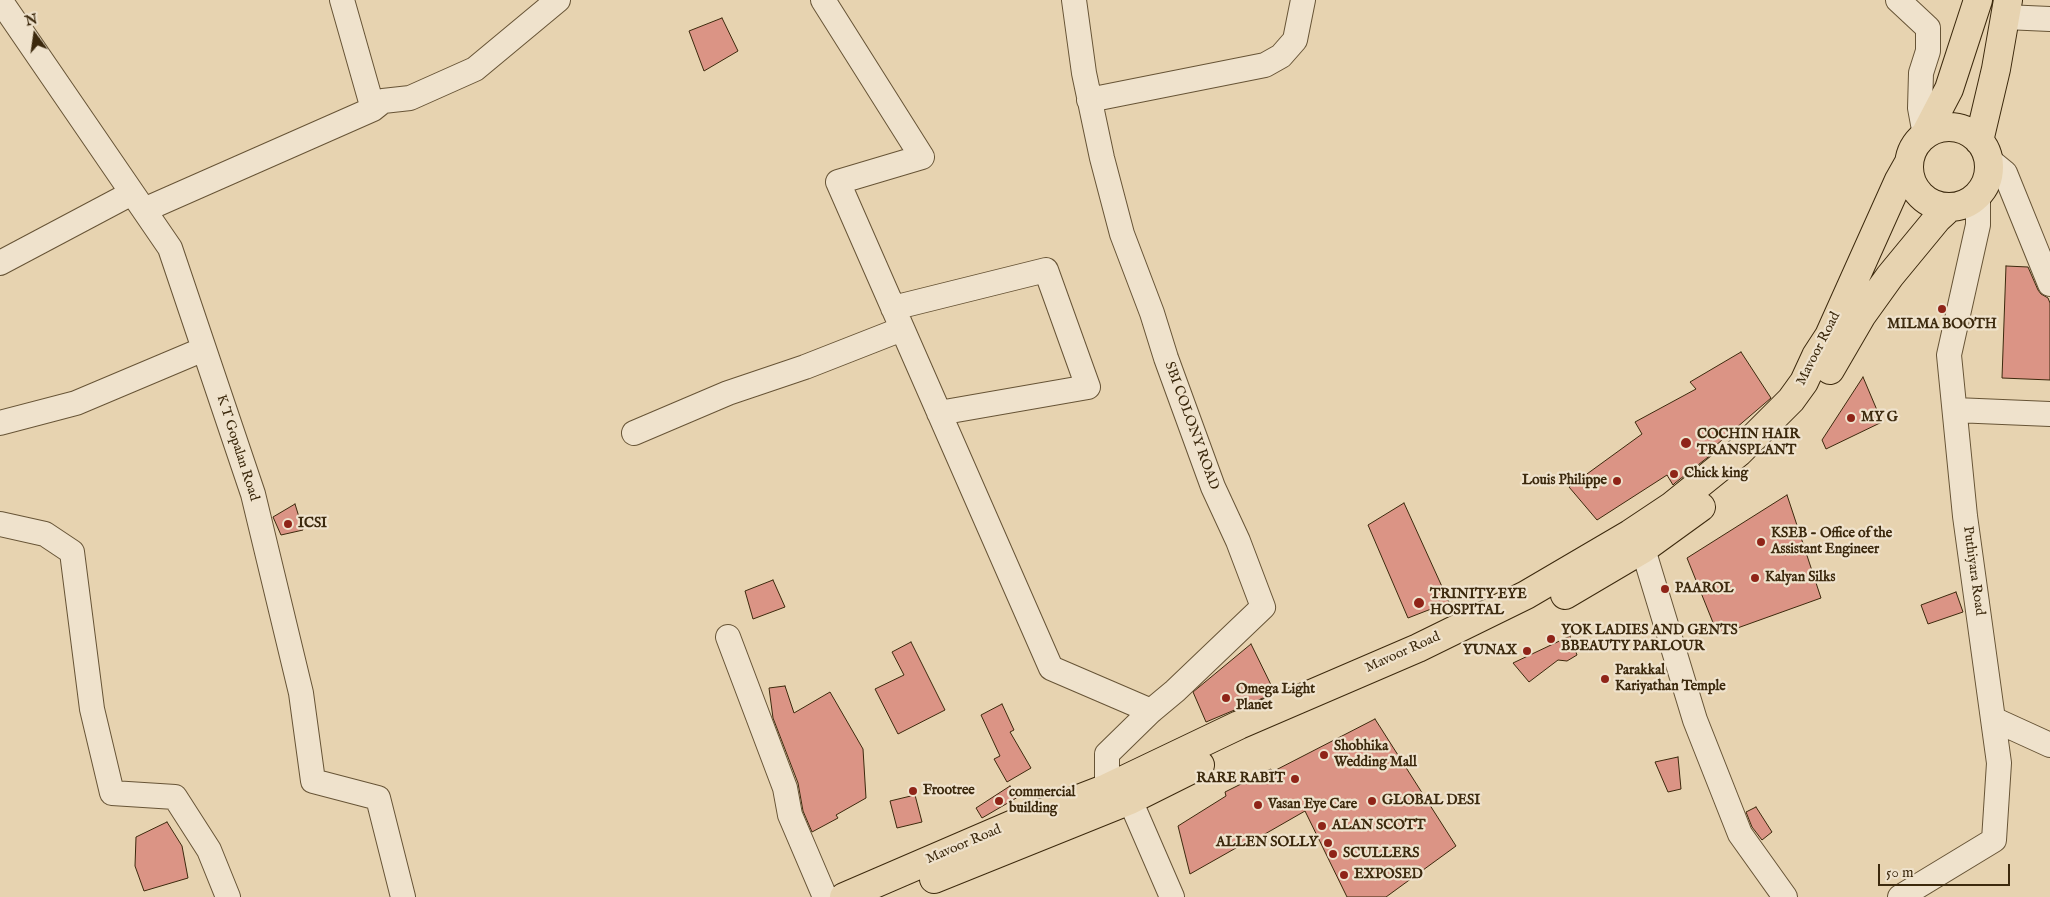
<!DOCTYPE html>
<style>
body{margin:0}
#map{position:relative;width:2050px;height:897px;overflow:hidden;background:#e7d3b0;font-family:"IM FELL English",serif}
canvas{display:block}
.north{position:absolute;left:10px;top:10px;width:50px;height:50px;-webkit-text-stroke:4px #efe2cc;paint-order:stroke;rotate:346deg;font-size:14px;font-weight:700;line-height:20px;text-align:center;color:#3c290d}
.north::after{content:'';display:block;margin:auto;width:18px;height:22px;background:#3c290d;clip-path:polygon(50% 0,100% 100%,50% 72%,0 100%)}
.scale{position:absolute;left:1878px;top:864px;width:132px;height:22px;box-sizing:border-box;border:2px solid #3c290d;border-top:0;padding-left:6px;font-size:15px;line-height:18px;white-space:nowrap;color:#3c290d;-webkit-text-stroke:4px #efe2cc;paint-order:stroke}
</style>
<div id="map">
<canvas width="2050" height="897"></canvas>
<div class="north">N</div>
<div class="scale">50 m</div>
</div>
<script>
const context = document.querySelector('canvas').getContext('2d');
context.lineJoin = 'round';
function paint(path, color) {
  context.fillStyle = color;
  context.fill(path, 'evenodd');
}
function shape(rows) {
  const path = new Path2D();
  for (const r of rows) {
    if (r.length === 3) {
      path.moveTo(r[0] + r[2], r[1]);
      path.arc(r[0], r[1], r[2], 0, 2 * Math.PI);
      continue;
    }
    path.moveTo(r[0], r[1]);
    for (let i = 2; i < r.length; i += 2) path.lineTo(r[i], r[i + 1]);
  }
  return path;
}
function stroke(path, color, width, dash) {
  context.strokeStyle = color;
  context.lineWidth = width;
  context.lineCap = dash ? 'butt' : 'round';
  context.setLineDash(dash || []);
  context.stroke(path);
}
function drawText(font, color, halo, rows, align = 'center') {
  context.font = font + ' "IM FELL English",serif';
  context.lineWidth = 4.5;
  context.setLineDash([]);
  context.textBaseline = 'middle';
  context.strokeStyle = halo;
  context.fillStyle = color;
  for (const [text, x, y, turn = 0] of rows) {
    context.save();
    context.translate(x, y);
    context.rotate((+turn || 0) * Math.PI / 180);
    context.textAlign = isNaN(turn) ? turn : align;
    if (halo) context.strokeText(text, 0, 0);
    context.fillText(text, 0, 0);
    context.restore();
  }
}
const building = shape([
 [722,18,738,51,704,71,689,31,722,18],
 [2006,266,2028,267,2038,290,2041,294,2048,298,2050,303,2050,380,2002,378,2006,266],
 [1741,352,1771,398,1715,446,1717,450,1675,483,1673,485,1667,475,1597,520,1569,487,1642,434,1635,422,1696,389,1690,382,1741,352],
 [1863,377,1882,422,1826,449,1822,440,1863,377],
 [1787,495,1821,598,1718,635,1687,558,1787,495],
 [1404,503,1449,602,1408,618,1368,525,1404,503],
 [295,504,303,530,281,535,273,517,295,504],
 [773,580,785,607,753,619,745,591,773,580],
 [1956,592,1963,612,1928,624,1921,605,1956,592],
 [1570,636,1577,655,1567,661,1558,660,1529,682,1513,663,1570,636],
 [911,642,945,710,898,734,875,689,904,675,892,652,911,642],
 [1251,644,1275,693,1206,722,1193,692,1251,644],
 [785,686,794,713,830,692,863,749,866,798,836,815,838,818,812,832,803,811,798,783,773,718,769,688,785,686],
 [1002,704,1014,730,1010,732,1031,768,1007,782,994,759,1000,756,981,715,1002,704],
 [1375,719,1456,846,1386,897,1347,897,1305,811,1244,846,1243,844,1190,874,1178,826,1226,796,1225,792,1271,769,1272,772,1375,719],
 [1678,757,1681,789,1668,792,1655,762,1678,757],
 [1010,786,1018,797,982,818,976,808,1010,786],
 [915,795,922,822,897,828,890,801,915,795],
 [1756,807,1772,832,1762,840,1752,827,1746,812,1756,807],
 [167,822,182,846,188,878,144,891,135,866,136,837,167,822]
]);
paint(building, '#db9485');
stroke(building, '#3c290d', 1);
const minor = shape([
 [0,0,170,248,253,494,301,693,313,781,378,798,403,897],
 [342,0,373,109],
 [823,0,922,157,838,182,1051,668,1151,711],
 [1074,0,1084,73,1102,158,1122,234,1152,313,1166,358,1213,487,1238,541,1263,607,1175,691,1151,711,1107,754,1107,788,1130,800,1172,897],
 [1898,0,1928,28,1928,51,1921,73,1920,108,1925,135],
 [2005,17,2050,19],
 [1089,100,1265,65,1281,56,1295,40,1303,0],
 [1988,159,2005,173,2050,284],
 [144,210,373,109,383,101,410,98,475,69,558,0],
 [0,263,132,193],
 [893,308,1046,270,1088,387,939,413],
 [1955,410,2050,414],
 [0,423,76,403,204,349],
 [634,433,728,393,805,367,902,329],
 [0,524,45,534,72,552,92,709,112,793,175,797,209,850,228,897],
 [1643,549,1695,720,1740,834,1785,897],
 [728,637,785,788,790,815,825,897],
 [1993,719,2050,745],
 [1900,897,1994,840,1999,763,1965,516,1949,355,1978,225,1978,194]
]);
const major = shape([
 [1949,167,40],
 [1925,135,1949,89,1978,0],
 [1979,141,1996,69,2008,0],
 [1830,370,1862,315,1890,276,1937,219,1950,207],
 [1565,595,1643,549,1701,507],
 [934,879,1130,800,1200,765],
 [844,897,1011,825,1107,788,1239,725,1418,648,1526,595,1630,534,1672,506,1739,452,1791,400,1804,382,1816,356,1829,336,1899,180,1908,164]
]);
stroke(minor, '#675436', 26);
stroke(major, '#3c290d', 30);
stroke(minor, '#efe2cc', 24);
stroke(major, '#e7d3b0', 28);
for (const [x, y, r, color] of [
 [1942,309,5,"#8f2418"],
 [1851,418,5,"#8f2418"],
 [1686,443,6,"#8f2418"],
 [1674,474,5,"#8f2418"],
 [1617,481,5,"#8f2418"],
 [288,524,5,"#8f2418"],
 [1761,542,5,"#8f2418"],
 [1755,578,5,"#8f2418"],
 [1665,589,5,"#8f2418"],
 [1419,603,6,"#8f2418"],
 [1551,639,5,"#8f2418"],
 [1527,651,5,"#8f2418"],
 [1605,679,5,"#8f2418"],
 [1226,698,5,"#8f2418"],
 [1324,755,5,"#8f2418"],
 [1295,779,5,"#8f2418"],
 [913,791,5,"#8f2418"],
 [999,801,5,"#8f2418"],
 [1372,801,5,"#8f2418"],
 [1258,805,5,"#8f2418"],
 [1322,826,5,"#8f2418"],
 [1328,843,5,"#8f2418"],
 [1333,854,5,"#8f2418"],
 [1344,875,5,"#8f2418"]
]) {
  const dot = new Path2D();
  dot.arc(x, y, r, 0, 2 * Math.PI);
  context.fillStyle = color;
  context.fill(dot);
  stroke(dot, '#efe2cc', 2);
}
drawText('bold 14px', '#3c290d', '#efe2cc', [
 ["MILMA BOOTH",1942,325,"center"],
 ["MY G",1861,418],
 ["COCHIN HAIR",1697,435],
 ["TRANSPLANT",1697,451],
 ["Chick king",1684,474],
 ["Louis Philippe",1607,481,"right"],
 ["ICSI",298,524],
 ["KSEB - Office of the",1771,534],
 ["Assistant Engineer",1771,550],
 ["Kalyan Silks",1765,578],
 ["PAAROL",1675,589],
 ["TRINITY EYE",1430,595],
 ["HOSPITAL",1430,611],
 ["YOK LADIES AND GENTS",1561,631],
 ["BBEAUTY PARLOUR",1561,647],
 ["YUNAX",1517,651,"right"],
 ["Parakkal",1615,671],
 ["Kariyathan Temple",1615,687],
 ["Omega Light",1236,690],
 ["Planet",1236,706],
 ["Shobhika",1334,747],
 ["Wedding Mall",1334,763],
 ["RARE RABIT",1285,779,"right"],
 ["Frootree",923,791],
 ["commercial",1009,793],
 ["building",1009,809],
 ["GLOBAL DESI",1382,801],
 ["Vasan Eye Care",1268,805],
 ["ALAN SCOTT",1332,826],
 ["ALLEN SOLLY",1318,843,"right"],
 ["SCULLERS",1343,854],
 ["EXPOSED",1354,875]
], 'left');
drawText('14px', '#3c290d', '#efe2cc', [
 ["Mavoor Road",1819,349,-63],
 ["SBI COLONY ROAD",1191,426,70],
 ["K T Gopalan Road",237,448,72],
 ["Puthiyara Road",1973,571,82],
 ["Mavoor Road",1403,653,-24],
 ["Mavoor Road",964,845,-23]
]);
</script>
